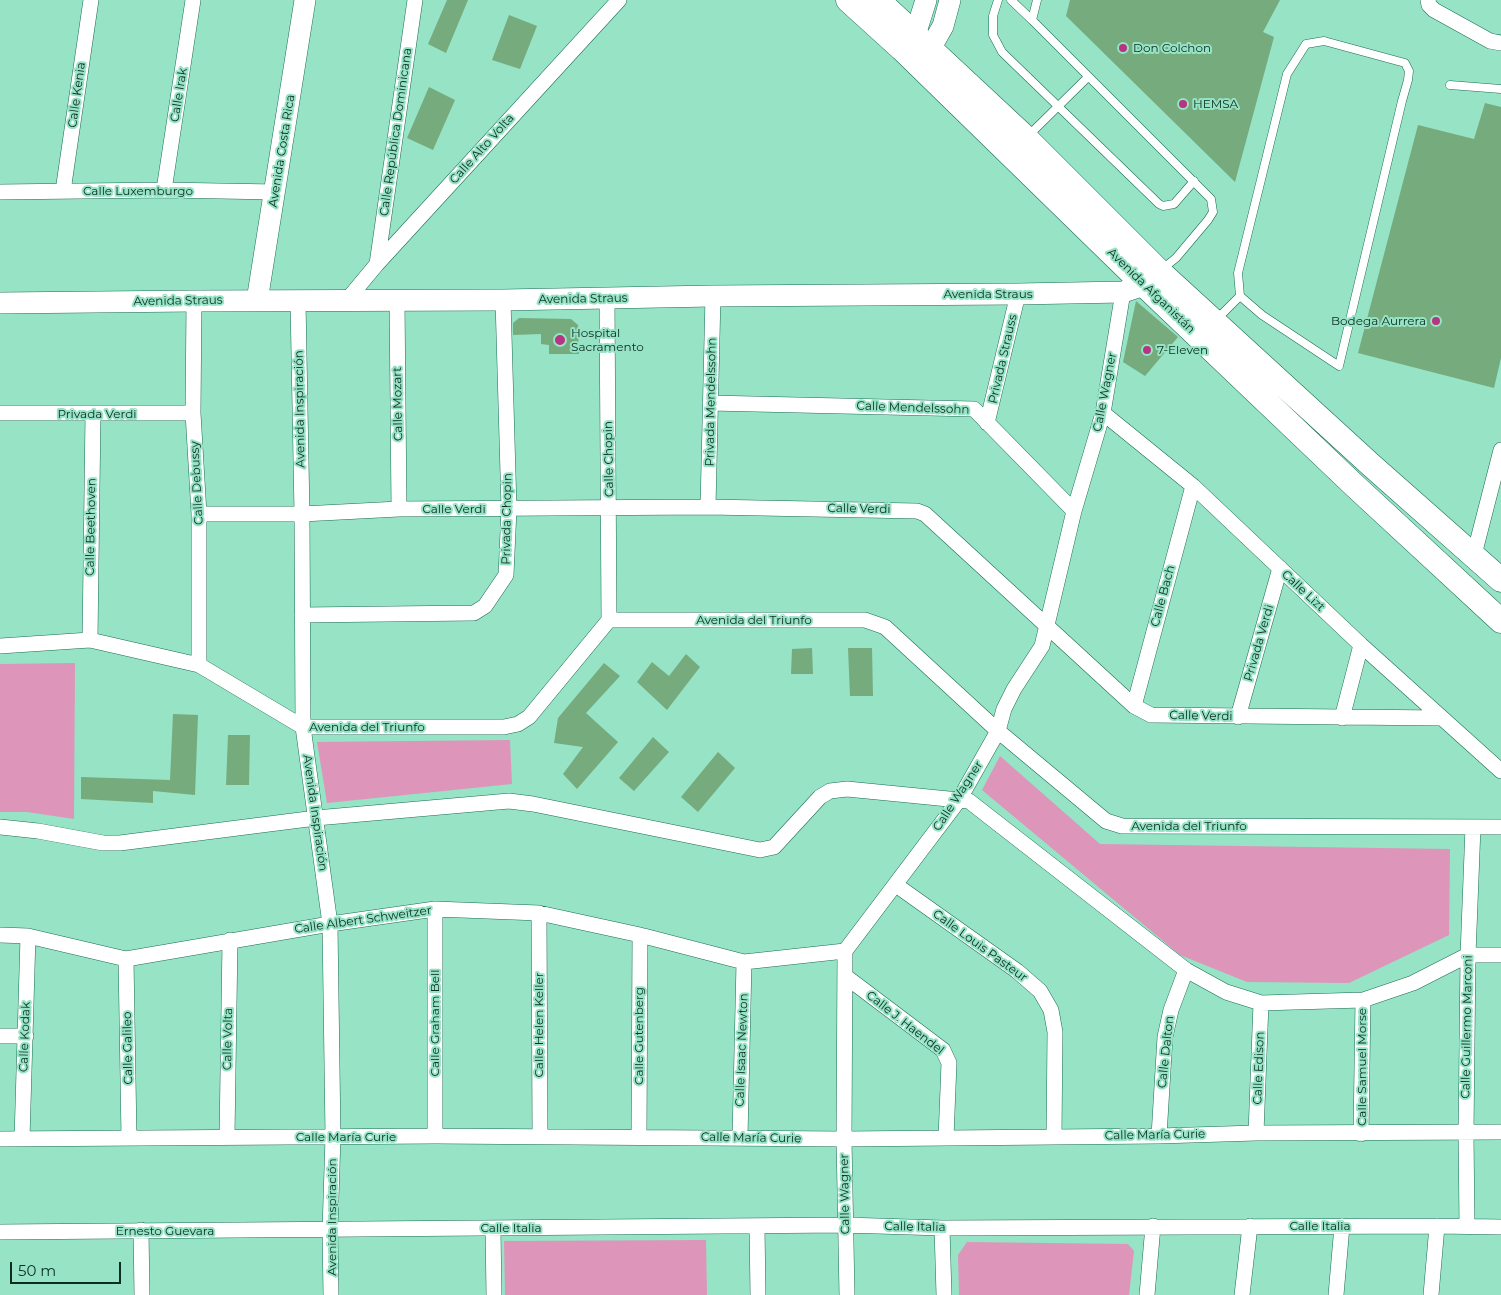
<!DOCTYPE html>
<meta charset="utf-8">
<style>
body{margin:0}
#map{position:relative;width:1501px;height:1295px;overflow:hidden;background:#96e3c5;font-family:Montserrat,sans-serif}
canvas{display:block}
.scale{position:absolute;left:10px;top:1262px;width:111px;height:22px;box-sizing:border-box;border:2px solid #0c2d22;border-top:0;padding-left:6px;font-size:15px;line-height:18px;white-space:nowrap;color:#0c2d22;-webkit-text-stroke:4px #96e3c5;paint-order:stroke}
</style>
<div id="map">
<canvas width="1501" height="1295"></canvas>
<div class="scale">50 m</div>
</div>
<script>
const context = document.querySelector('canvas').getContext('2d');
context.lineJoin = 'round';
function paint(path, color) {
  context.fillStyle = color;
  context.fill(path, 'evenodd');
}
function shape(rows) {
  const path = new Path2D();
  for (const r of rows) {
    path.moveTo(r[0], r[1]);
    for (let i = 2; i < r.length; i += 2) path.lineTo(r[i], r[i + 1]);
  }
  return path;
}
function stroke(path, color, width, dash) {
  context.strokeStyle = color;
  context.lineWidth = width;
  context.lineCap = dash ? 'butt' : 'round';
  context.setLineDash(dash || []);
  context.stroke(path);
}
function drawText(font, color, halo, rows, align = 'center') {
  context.font = font + ' Montserrat,sans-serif';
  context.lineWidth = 4;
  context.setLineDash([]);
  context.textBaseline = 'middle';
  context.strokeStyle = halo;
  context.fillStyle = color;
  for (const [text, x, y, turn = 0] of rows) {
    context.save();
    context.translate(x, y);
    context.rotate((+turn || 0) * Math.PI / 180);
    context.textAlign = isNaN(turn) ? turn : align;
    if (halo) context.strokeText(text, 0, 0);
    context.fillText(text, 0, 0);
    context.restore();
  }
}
paint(shape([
 [75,663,74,819,27,812,0,812,0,664],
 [510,740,512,784,327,803,317,742],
 [1000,756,1100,844,1450,849,1449,935,1349,983,1247,982,1180,955,982,790],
 [706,1240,707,1295,505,1295,504,1241],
 [967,1242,1128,1244,1134,1251,1129,1295,959,1295,958,1255]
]), '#de95ba');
paint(shape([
 [447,0,468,0,446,53,428,44],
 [1070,0,1280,0,1263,32,1274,37,1235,182,1066,16],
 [509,15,537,26,520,69,492,60],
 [429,87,455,100,433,150,407,138],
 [1485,103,1501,107,1501,358,1494,388,1358,353,1418,125,1474,139],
 [1136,301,1178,337,1145,376,1123,362],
 [519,318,571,319,578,325,579,354,549,354,549,345,541,344,541,334,513,335,513,323],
 [812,648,813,674,791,674,792,649],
 [848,648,872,648,873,696,850,696],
 [686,654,700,667,667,710,637,682,652,662,669,676],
 [604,663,620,676,586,713,618,742,577,789,563,774,583,747,554,743,558,718],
 [173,714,198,715,195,795,153,791,153,803,81,799,81,777,170,780],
 [228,735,250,735,249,785,226,785],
 [653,737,669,752,634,791,619,778],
 [718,752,735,768,698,812,681,797]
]), '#76ab7d');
const lane = shape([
 [998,0,993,16,993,35,1002,52,1159,204,1163,206,1174,204,1194,181],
 [1011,0,1032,20],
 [1037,0,1032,20,1211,199,1213,212,1208,220,1176,258,1161,270],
 [1324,41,1405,63,1409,71,1408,80,1402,101,1339,366,1262,315,1240,296,1238,273,1287,74,1306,44,1324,41],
 [1450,85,1501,89],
 [1029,135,1088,77],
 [1216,320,1240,296]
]);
const street = shape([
 [1428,0,1429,5,1434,10,1490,41,1501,43],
 [164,190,193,0],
 [63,191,91,0],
 [0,192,164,190,276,192],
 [377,264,415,0],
 [607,298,609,620],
 [347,300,377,264,619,0],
 [397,300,399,509],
 [194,301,193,413,199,514,199,665],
 [298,301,302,514,303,727,330,924,333,1137,330,1230,331,1295],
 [710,403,974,409,1074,511],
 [0,413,193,413],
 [1103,413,1193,486,1361,645,1501,771],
 [987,423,1018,294],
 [708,507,713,296],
 [199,514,302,514,399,509,708,507,917,511,925,514,1134,706,1151,715,1442,718],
 [1474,555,1501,450],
 [302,615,474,613,485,606,506,575,509,509,503,300],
 [90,640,93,414],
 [0,646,90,640,199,665,303,727,504,727,518,724,529,717,609,620,865,620,885,627,998,731,1106,821,1122,826,1501,827],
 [1134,706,1193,486],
 [1238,717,1280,568],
 [1342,718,1361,645],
 [0,827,38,831,103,843,120,843,316,818,509,801,533,804,760,850,774,847,820,797,830,791,847,789,969,801,1186,970,1226,992,1261,1003,1363,1000,1413,983,1468,955,1501,955],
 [896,885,1017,971,1040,991,1051,1010,1055,1032,1054,1137],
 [539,913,540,1136],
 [0,935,28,936,126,959,330,924,435,909,539,913,640,935,744,962,845,951],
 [126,959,129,1138],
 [845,976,943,1050,949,1063,946,1138],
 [0,1036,26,1036],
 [1256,1133,1261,1003],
 [1361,1134,1363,1000],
 [435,1136,435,909],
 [1159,1136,1165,1037,1171,1010,1186,970],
 [227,1137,230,940],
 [639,1137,640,935],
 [740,1138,744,962],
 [0,1139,435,1136,844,1139,1159,1136,1256,1133,1501,1132],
 [22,1139,28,936],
 [757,1226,758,1295],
 [1467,1226,1466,1133,1468,955,1473,827],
 [493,1228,494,1295],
 [942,1228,944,1295],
 [141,1230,142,1295],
 [0,1232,845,1225,942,1228,1437,1226,1501,1227],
 [847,1295,844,1139,845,951,959,800,998,731,1004,709,1014,689,1042,646,1074,511,1103,413,1123,292],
 [1147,1295,1153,1226],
 [1242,1295,1250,1226],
 [1336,1295,1342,1226],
 [1431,1295,1437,1226]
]);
const secondary = shape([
 [904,47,915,35,926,0],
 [919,62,930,49,943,26,950,0],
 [257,301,305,0],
 [0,303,194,301,503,300,713,296,1018,294,1123,292,1144,285,1155,275]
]);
const primary = shape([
 [848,0,902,49,1144,285,1355,486,1501,621],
 [878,0,1026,138,1159,271,1371,465,1501,580]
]);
stroke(lane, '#1b6d54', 9);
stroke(street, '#1b6d54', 16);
stroke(secondary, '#1b6d54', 22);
stroke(primary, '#1b6d54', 25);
stroke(lane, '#fff', 8);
stroke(street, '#fff', 15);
stroke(secondary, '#fff', 21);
stroke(primary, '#fff', 24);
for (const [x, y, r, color] of [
 [1123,48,5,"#b53582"],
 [1183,104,5,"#b53582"],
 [1436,321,5,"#b53582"],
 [560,340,6,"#b53582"],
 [1147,350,5,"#b53582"]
]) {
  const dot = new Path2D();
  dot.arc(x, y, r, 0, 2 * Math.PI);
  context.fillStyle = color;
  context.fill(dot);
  stroke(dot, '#96e3c5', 2);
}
drawText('12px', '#0c2d22', '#96e3c5', [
 ["Don Colchon",1133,48],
 ["HEMSA",1193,104],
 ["Bodega Aurrera",1426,321,"right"],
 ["Hospital",571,333],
 ["Sacramento",571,347],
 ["7-Eleven",1157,350]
], 'left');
drawText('12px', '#0c2d22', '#96e3c5', [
 ["Calle Kenia",77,95,-82],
 ["Calle Irak",179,95,-81],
 ["Calle República Dominicana",396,132,-82],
 ["Calle Alto Volta",482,149,-48],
 ["Avenida Costa Rica",282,151,-81],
 ["Calle Luxemburgo",138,191],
 ["Avenida Afganistán",1151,291,44],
 ["Avenida Straus",988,294],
 ["Avenida Straus",583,299,-1],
 ["Avenida Straus",178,301,-1],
 ["Privada Strauss",1003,359,-77],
 ["Calle Wagner",1105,392,-79],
 ["Privada Mendelssohn",711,402,-89],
 ["Calle Mozart",398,404,-91],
 ["Calle Mendelssohn",913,408,2],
 ["Avenida Inspiración",300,409,-91],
 ["Privada Verdi",97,414],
 ["Calle Chopin",609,459,-91],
 ["Calle Debussy",197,483,-93],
 ["Calle Verdi",454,509],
 ["Calle Verdi",859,509,1],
 ["Privada Chopin",507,519,-89],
 ["Calle Beethoven",91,527,-89],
 ["Calle Lizt",1303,591,43],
 ["Calle Bach",1163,596,-75],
 ["Avenida del Triunfo",754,620],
 ["Privada Verdi",1259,643,-74],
 ["Calle Verdi",1201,716,1],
 ["Avenida del Triunfo",367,727],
 ["Calle Wagner",958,796,-57],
 ["Avenida Inspiración",315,813,82],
 ["Avenida del Triunfo",1189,826],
 ["Calle Albert Schweitzer",363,920,-8],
 ["Calle Louis Pasteur",980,946,36],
 ["Calle Graham Bell",435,1023,-90],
 ["Calle J. Haendel",905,1023,38],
 ["Calle Helen Keller",539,1025,-90],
 ["Calle Guillermo Marconi",1467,1027,-89],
 ["Calle Gutenberg",639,1036,-90],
 ["Calle Kodak",25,1037,-88],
 ["Calle Volta",228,1039,-89],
 ["Calle Galileo",128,1048,-91],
 ["Calle Isaac Newton",742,1050,-88],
 ["Calle Dalton",1166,1052,-84],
 ["Calle Samuel Morse",1362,1067,-90],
 ["Calle Edison",1259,1068,-88],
 ["Calle María Curie",1155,1135,-1],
 ["Calle María Curie",346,1137],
 ["Calle María Curie",751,1138,1],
 ["Calle Wagner",845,1194,-91],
 ["Avenida Inspiración",332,1217,-90],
 ["Calle Italia",1320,1226],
 ["Calle Italia",915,1227,1],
 ["Calle Italia",511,1228],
 ["Ernesto Guevara",165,1231]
]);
</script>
